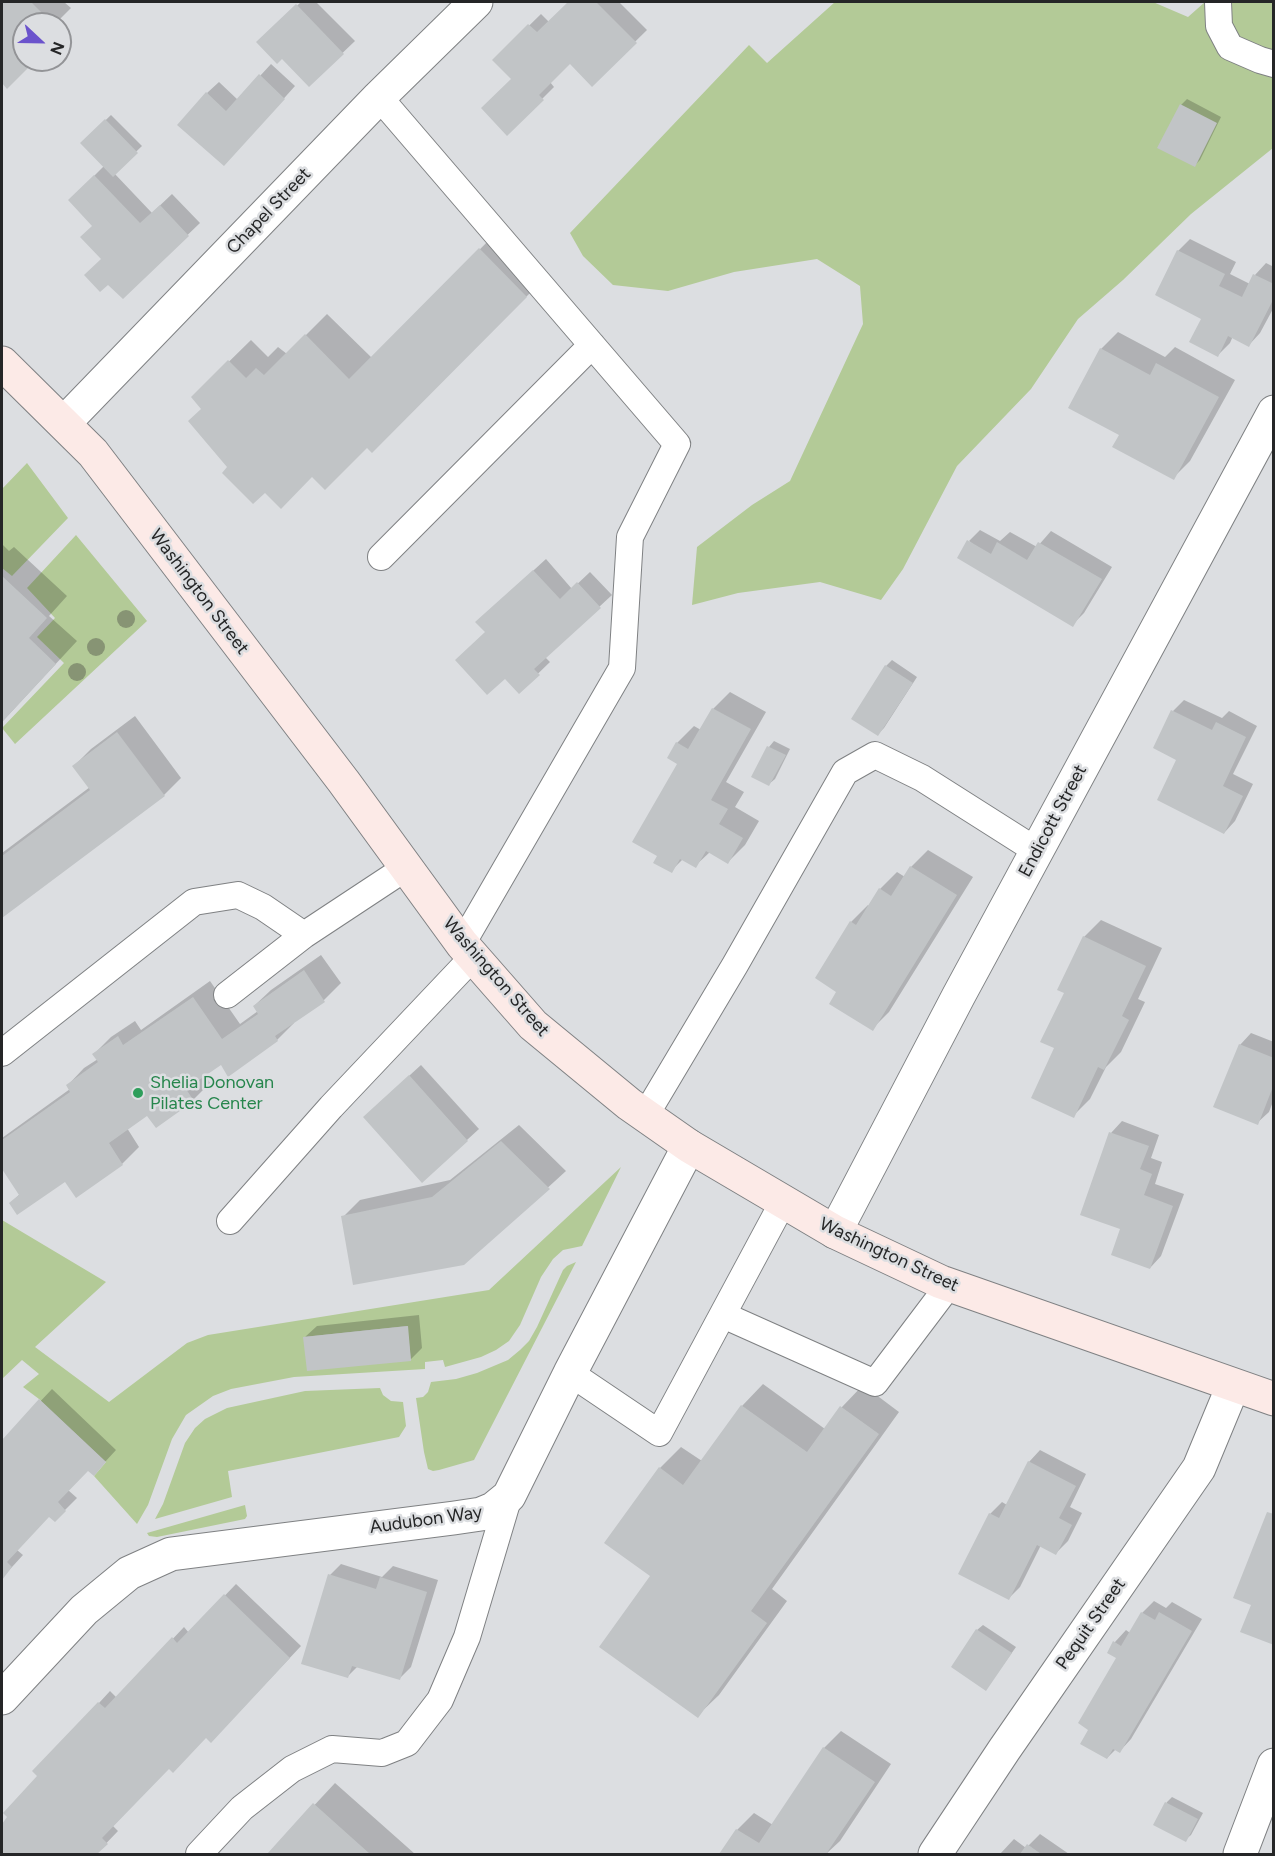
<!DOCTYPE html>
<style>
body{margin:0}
#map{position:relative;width:1275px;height:1856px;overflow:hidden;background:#dcdee1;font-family:Figtree,sans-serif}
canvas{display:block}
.frame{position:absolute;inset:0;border:3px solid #252627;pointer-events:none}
.north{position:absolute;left:12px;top:12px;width:60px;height:60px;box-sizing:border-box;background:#dcdee1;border:2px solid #939497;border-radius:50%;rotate:112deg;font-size:16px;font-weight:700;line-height:24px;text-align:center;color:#252627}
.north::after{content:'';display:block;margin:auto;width:21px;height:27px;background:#6b53cc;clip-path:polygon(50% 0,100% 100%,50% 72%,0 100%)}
</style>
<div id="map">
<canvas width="1275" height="1856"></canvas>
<div class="frame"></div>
<div class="north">N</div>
</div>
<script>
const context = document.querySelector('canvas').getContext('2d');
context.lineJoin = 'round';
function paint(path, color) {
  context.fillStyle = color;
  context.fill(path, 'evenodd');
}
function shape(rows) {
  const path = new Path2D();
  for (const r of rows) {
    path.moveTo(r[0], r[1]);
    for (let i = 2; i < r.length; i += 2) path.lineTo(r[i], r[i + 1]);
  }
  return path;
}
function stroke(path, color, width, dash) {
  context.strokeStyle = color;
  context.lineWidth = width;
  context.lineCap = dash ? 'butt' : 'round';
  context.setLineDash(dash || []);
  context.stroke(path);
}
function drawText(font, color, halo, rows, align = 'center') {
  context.font = font + ' Figtree,sans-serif';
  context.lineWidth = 5;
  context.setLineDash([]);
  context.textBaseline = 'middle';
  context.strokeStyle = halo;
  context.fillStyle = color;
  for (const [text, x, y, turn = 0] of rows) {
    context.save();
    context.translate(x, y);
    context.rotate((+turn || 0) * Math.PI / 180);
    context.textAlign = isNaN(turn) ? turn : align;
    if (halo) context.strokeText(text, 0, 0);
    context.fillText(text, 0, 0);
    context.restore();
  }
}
paint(shape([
 [835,2,1153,2,1188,17,1205,2,1273,2,1273,148,1191,214,1123,280,1078,319,1031,389,957,466,903,569,881,600,820,582,738,593,692,605,697,547,752,505,790,481,863,324,860,286,817,259,734,272,668,291,613,285,583,256,570,233,749,45,767,63],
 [27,463,68,518,12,576,2,568,2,489],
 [76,535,147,621,15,744,2,728,64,663,37,637,55,618,27,588],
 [621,1167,582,1246,563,1250,553,1259,541,1277,520,1325,509,1341,496,1350,481,1357,445,1367,443,1360,425,1362,425,1369,294,1377,231,1389,213,1396,186,1415,172,1439,148,1505,137,1524,94,1476,106,1462,39,1399,23,1387,39,1374,22,1360,2,1379,2,1220,106,1282,35,1347,109,1402,187,1343,208,1335,489,1290],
 [407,1326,411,1361,303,1337,304,1337],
 [576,1262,474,1460,439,1470,433,1471,428,1469,424,1452,416,1398,423,1397,428,1392,431,1382,456,1379,477,1373,508,1360,520,1350,529,1341,537,1327,563,1270,567,1266],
 [380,1388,383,1395,391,1401,403,1402,406,1426,399,1437,228,1471,232,1497,155,1519,163,1504,185,1443,195,1428,205,1419,227,1408,305,1391],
 [245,1505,247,1516,245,1519,157,1537,149,1536,147,1533]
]), '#b3ca97');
paint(shape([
 [2,2,64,2,71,8,55,24,24,24,24,60,34,60,7,87,2,81],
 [301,2,316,2,355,41,309,85,282,57,259,42],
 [570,2,619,2,647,30,592,84,570,62,550,82,554,87,507,134,513,79,494,60,541,14,549,22],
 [271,64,295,86,235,153,207,93,219,82,238,100],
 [1187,99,1221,117,1200,160,1195,165,1181,105],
 [111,115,142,146,114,173,152,213,172,194,200,223,123,297,103,259,94,225,70,200,104,166,82,143],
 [501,228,548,275,372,451,367,446,312,475,265,491,229,467,203,408,193,397,251,340,268,357,278,347,287,354,327,314,372,358],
 [1190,239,1236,262,1230,274,1250,284,1255,275,1266,263,1274,267,1274,307,1260,333,1249,345,1233,336,1230,343,1218,355,1178,251],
 [1118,332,1165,357,1175,347,1235,380,1190,461,1173,478,1121,434,1101,349],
 [980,530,1000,541,1010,532,1037,547,1051,531,1112,567,1084,613,1072,625,969,541],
 [2,544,9,551,14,547,67,596,49,616,77,641,2,722],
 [546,559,572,589,590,572,612,595,545,657,550,662,519,692,487,632,489,611],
 [892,660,917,677,884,728,878,734,853,718,886,666],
 [730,692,766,712,726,782,744,792,735,807,759,821,745,845,728,862,710,852,695,866,683,859,671,871,659,856,679,763,677,743,694,726,701,730,713,709],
 [1184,700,1222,718,1229,711,1257,726,1233,774,1253,784,1235,821,1224,833,1178,760,1173,711],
 [135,716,181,778,164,795,2,916,2,853,90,787,74,766,91,749],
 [774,741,790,749,775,779,769,784,753,776,769,747],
 [928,850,973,877,889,1012,872,1029,839,992,851,922,868,905,869,906,880,889,897,872,905,877,911,867],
 [1101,920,1162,948,1138,999,1145,1002,1121,1052,1106,1067,1090,1099,1073,1116,1056,1047,1066,993,1084,937],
 [321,955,341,983,324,1000,294,1021,294,1023,277,1040,221,1063,204,1074,210,1083,193,1100,148,1114,127,1128,139,1147,122,1164,65,1180,10,1203,20,1194,2,1167,2,1138,70,1089,68,1085,84,1068,98,1059,94,1054,111,1037,135,1021,141,1030,210,981,240,1024,258,1011,254,1006,271,990],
 [1251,1033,1274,1042,1274,1099,1269,1112,1257,1123,1240,1045],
 [421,1065,479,1129,422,1181,377,1105],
 [1122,1121,1159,1135,1151,1158,1162,1162,1155,1184,1184,1194,1161,1256,1150,1268,1122,1228,1111,1133],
 [519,1125,566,1171,464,1264,343,1217,360,1200,450,1180],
 [419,1315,422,1348,411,1359,305,1337,317,1326],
 [763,1384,825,1429,842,1407,863,1385,899,1412,772,1589,787,1601,719,1695,697,1716,652,1576,660,1468,681,1447,702,1461,742,1406],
 [52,1389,116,1450,105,1462,88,1469,68,1490,77,1498,55,1520,50,1515,17,1550,23,1555,2,1578,2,1442],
 [1040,1450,1086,1474,1070,1507,1082,1513,1068,1541,1056,1553,1041,1545,1020,1587,1008,1599,990,1514,1002,1502,1007,1505,1029,1462],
 [341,1564,382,1577,393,1566,438,1580,411,1667,400,1678,358,1666,348,1676,330,1575],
 [236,1584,301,1646,223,1729,207,1736,169,1767,113,1826,118,1831,96,1854,2,1854,2,1826,99,1703,110,1691,117,1698,184,1627,189,1633],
 [1154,1601,1166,1608,1172,1602,1202,1619,1131,1739,1120,1751,1116,1749,1107,1758,1090,1730,1118,1657,1109,1652,1115,1642,1126,1630,1130,1633,1142,1613],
 [983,1625,1016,1647,986,1689,977,1630],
 [841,1731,891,1764,840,1841,826,1854,721,1854,737,1830,754,1813,773,1825,824,1748],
 [335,1783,415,1854,269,1854],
 [1172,1797,1203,1813,1191,1835,1185,1840,1155,1824,1167,1802],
 [1040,1834,1069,1854,1000,1854,1014,1839,1026,1848]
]), '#0003');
paint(shape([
 [2,2,31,2,53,24,24,24,24,60,36,60,7,89,2,83],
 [568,2,596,2,637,43,592,87,570,64,539,95,544,100,507,136,481,108,511,79,492,60,528,24,537,32],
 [296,4,344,54,309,87,282,59,277,64,256,42],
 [259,74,285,99,224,166,177,125,206,92,226,111],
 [1180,104,1217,123,1195,167,1157,148],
 [105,119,138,153,113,177,80,143],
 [94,175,140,223,160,205,189,236,123,299,108,285,100,292,84,275,101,259,80,237,92,226,68,200],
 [479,248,527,297,372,453,367,448,325,490,312,477,281,509,265,493,253,504,222,473,227,467,188,421,201,409,191,397,228,360,246,378,256,368,264,375,305,334,349,379],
 [1177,250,1225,274,1219,286,1242,297,1253,274,1274,284,1274,298,1249,347,1228,336,1218,357,1189,342,1201,319,1155,295],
 [1100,348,1150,375,1156,363,1219,397,1174,480,1112,447,1119,435,1068,408],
 [967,540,991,554,997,542,1027,560,1038,542,1102,579,1073,627,957,558],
 [533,570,560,599,577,582,601,608,534,669,540,675,519,694,505,679,487,695,455,660,485,632,475,622],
 [2,576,47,618,29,638,56,664,2,722],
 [885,665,913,683,878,736,851,719],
 [712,708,751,729,711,800,728,809,719,824,743,838,728,864,706,851,696,868,680,859,672,873,653,863,657,856,632,842,677,764,667,758,676,742,688,749],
 [1171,710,1212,730,1216,722,1246,737,1223,786,1243,796,1224,834,1157,800,1176,760,1153,748],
 [117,732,165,796,2,918,2,856,90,790,72,766],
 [767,746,786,755,769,786,751,777],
 [910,866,957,895,873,1031,829,1004,836,992,815,978,850,921,856,925,879,888,891,896],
 [1083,936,1146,966,1122,1016,1129,1020,1104,1070,1098,1067,1074,1118,1031,1098,1054,1048,1040,1042,1064,993,1057,990],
 [304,970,325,1002,275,1036,278,1041,228,1077,221,1065,186,1089,194,1101,156,1128,147,1116,109,1143,123,1165,76,1198,65,1182,17,1215,9,1203,19,1195,2,1169,2,1140,70,1092,66,1085,98,1062,92,1054,118,1036,123,1045,193,997,222,1039,258,1014,253,1006],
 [1239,1044,1274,1058,1274,1084,1258,1125,1213,1107],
 [409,1075,468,1141,422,1183,363,1117],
 [1109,1132,1149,1146,1140,1169,1152,1174,1144,1195,1173,1206,1150,1269,1111,1255,1120,1229,1080,1215],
 [501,1141,550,1189,464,1265,353,1285,341,1216,432,1197],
 [408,1326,411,1361,307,1371,303,1337],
 [39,1399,106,1462,94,1476,88,1471,58,1502,66,1511,55,1522,49,1517,7,1562,12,1567,2,1580,2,1440],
 [741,1405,807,1452,840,1406,879,1434,751,1611,767,1623,698,1718,599,1647,650,1576,604,1543,659,1467,683,1485],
 [1028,1461,1076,1486,1059,1518,1072,1525,1056,1555,1037,1545,1009,1600,958,1574,989,1513,999,1518],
 [1267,1512,1274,1514,1274,1645,1240,1632,1251,1605,1233,1598],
 [328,1574,376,1589,380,1577,427,1592,400,1680,352,1666,348,1678,301,1664],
 [224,1594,290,1658,211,1743,206,1738,173,1773,169,1769,102,1838,108,1844,97,1854,2,1854,2,1824,7,1817,3,1813,37,1776,32,1771,98,1702,105,1708,172,1637,177,1643],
 [1141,1612,1155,1620,1159,1612,1192,1631,1120,1753,1113,1749,1107,1759,1080,1744,1088,1730,1078,1723,1116,1658,1107,1653,1113,1641,1121,1646],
 [976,1629,1012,1653,986,1691,951,1667],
 [823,1747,875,1782,826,1854,815,1854,813,1853,811,1854,719,1854,736,1829,759,1843],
 [1165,1802,1198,1819,1186,1842,1153,1825],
 [313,1803,370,1854,267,1854],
 [1027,1844,1041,1854,1020,1854]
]), '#c1c4c6');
const service = shape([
 [1218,2,1219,26,1230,47,1260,60,1274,64],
 [379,97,677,444,630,537,622,668,462,944],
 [381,557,592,345],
 [227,995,304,935],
 [2,1053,194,902,238,895,263,907,304,935,407,867],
 [645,1116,735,965,845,772,875,755,922,778,1037,851],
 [230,1221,331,1107,473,957],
 [723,1315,875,1383,949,1285],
 [570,1373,659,1433,783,1202],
 [199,1854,242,1808,292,1769,332,1749,382,1753,407,1743,440,1700,467,1637,509,1496]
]);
const minor = shape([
 [64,423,379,97,476,2],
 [835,1232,959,995,1274,412],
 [2,1698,84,1610,129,1573,171,1554,454,1518,481,1514,493,1509,509,1496,570,1373,689,1146],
 [935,1854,1004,1750,1199,1468,1233,1386],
 [1240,1854,1274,1765]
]);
const secondary = shape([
 [2,363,93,453,344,782,462,944,533,1025,629,1104,689,1146,835,1232,941,1282,1274,1399]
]);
stroke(service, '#7f8183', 28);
stroke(minor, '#7f8183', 35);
stroke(secondary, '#7f8183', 35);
stroke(service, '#fff', 26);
stroke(minor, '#fff', 33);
stroke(secondary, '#fceae7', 33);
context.fillStyle = '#879474';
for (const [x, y] of [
 [126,619],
 [96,647],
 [77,672]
]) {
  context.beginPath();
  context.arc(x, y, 9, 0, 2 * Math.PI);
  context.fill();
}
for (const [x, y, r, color] of [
 [138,1093,6,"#2e9e5b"]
]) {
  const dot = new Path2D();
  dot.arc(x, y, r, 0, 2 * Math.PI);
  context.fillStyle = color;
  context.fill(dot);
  stroke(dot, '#dcdee1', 2);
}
drawText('18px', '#252627', '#dcdee1', [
 ["Chapel Street",269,211,-46],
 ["Washington Street",199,592,53],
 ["Endicott Street",1053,821,-62],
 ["Washington Street",496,977,49],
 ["Washington Street",889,1255,25],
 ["Audubon Way",426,1520,-8],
 ["Pequit Street",1091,1624,-55]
]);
drawText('18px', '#27864d', '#dcdee1', [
 ["Shelia Donovan",150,1083],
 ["Pilates Center",150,1104]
], 'left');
</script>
